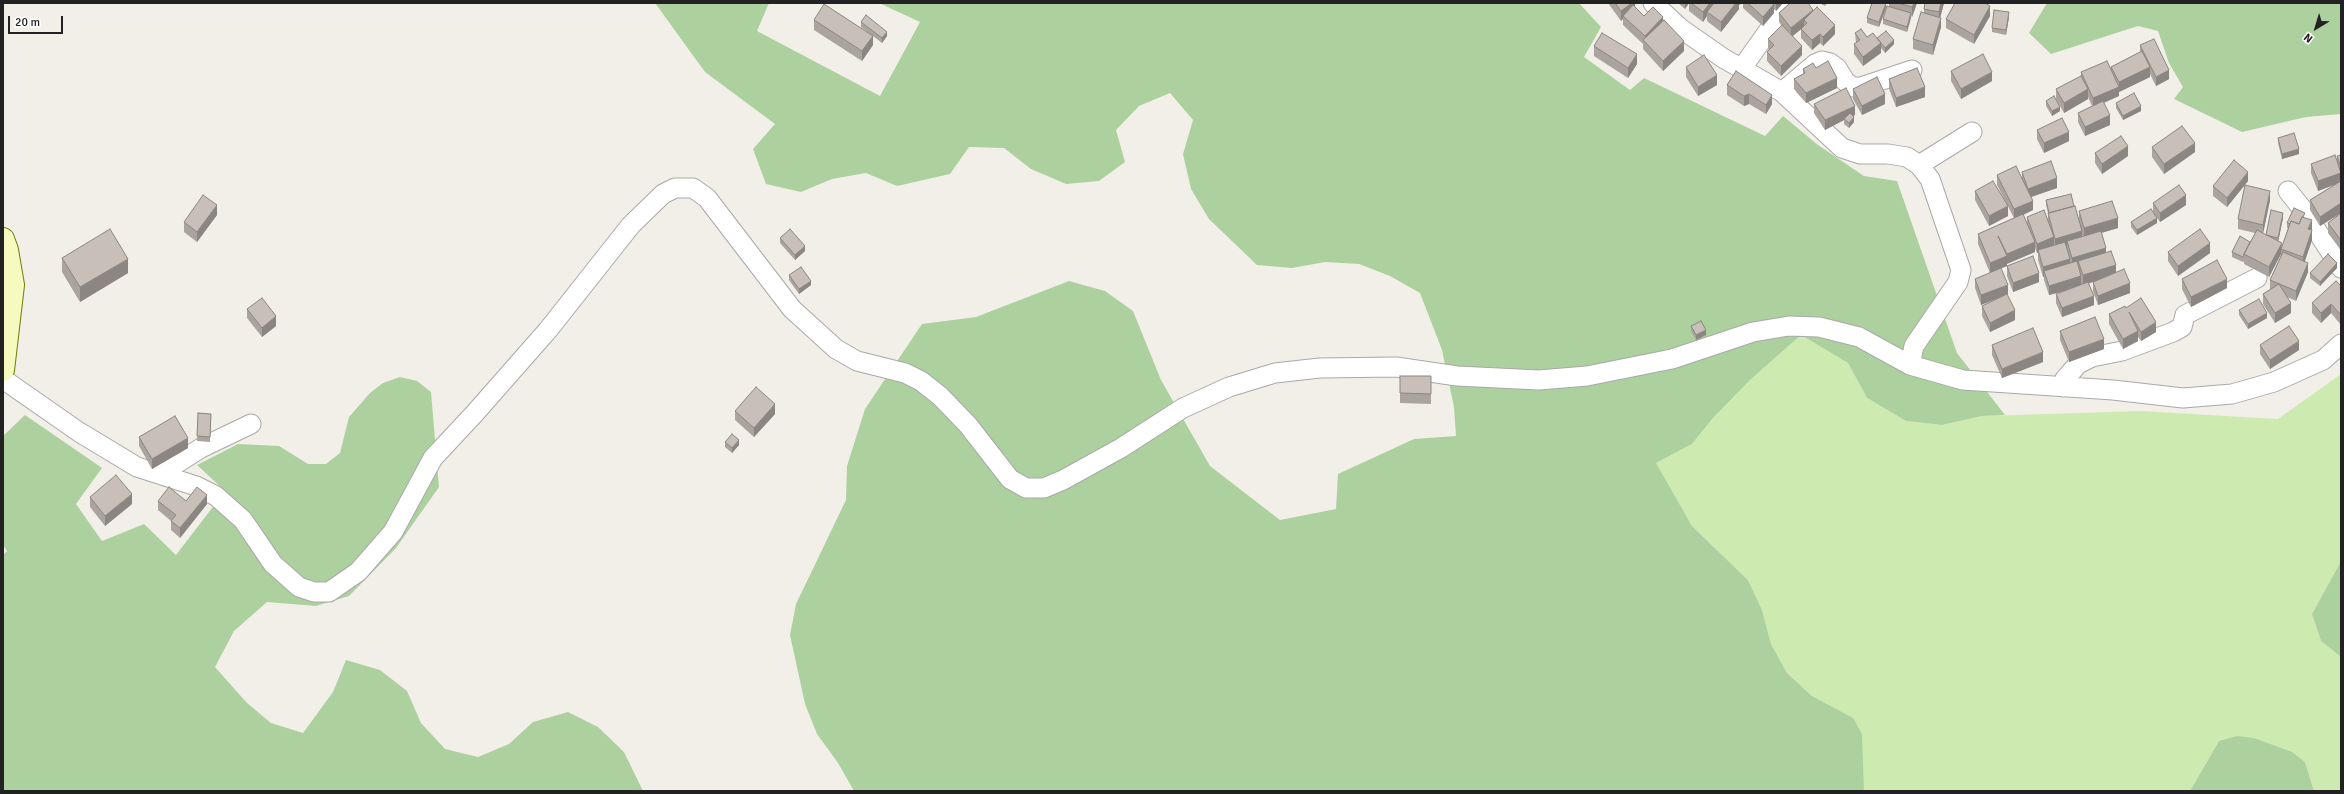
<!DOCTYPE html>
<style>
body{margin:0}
#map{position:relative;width:2344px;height:794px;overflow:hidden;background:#f2efe9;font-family:Signika,sans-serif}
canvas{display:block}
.frame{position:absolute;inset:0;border:4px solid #222;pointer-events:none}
.north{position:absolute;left:2296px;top:8px;width:40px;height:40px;-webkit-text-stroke:3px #fff;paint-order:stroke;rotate:218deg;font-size:11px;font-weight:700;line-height:16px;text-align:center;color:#222}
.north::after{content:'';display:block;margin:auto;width:14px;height:18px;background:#222;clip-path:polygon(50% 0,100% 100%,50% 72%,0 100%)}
.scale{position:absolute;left:8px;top:16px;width:55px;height:18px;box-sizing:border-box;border:2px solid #222;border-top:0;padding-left:5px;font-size:12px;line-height:14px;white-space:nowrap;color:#222;-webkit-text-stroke:3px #fff;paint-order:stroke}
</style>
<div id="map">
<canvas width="2344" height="794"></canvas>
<div class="frame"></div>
<div class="north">N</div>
<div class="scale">20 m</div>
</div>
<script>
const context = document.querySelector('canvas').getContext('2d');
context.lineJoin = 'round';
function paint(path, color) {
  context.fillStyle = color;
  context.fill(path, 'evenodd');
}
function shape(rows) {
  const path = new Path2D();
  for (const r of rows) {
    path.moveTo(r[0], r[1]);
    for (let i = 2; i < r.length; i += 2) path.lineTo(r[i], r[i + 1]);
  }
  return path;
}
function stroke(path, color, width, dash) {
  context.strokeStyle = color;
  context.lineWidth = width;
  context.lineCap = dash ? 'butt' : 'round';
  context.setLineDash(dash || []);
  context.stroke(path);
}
paint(shape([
 [1801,335,1848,363,1867,398,1906,421,1942,425,1982,416,2141,411,2278,419,2341,374,2341,561,2312,614,2321,641,2341,657,2341,791,2314,791,2305,762,2219,741,2190,791,1864,791,1853,719,1812,696,1787,673,1771,644,1762,610,1748,580,1692,526,1656,463,1692,444,1713,418,1750,380]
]), '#cdebb0');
paint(shape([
 [655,3,769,3,757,31,880,96,920,22,879,3,1579,3,1601,27,1584,57,1630,90,1644,78,1765,136,1783,116,1818,145,1864,176,1897,181,1957,353,2005,415,1982,416,1942,425,1906,421,1867,398,1848,363,1801,335,1750,380,1713,418,1692,444,1656,463,1692,526,1748,580,1762,610,1771,644,1787,673,1812,696,1853,718,1862,734,1864,791,854,791,838,763,817,734,805,704,790,635,796,604,846,500,847,466,865,409,922,324,976,317,1069,281,1105,291,1133,311,1161,380,1210,466,1280,520,1336,509,1338,474,1414,439,1456,436,1454,407,1442,350,1420,293,1390,276,1359,264,1325,262,1292,268,1257,265,1209,219,1191,189,1183,154,1193,120,1170,93,1139,106,1116,130,1125,162,1099,181,1066,184,1031,169,1004,148,969,147,950,174,897,186,866,173,832,179,801,192,766,184,753,149,775,124,705,72],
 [2047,3,2341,3,2341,114,2306,117,2242,132,2174,99,2183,87,2169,63,2158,31,2138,26,2051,54,2029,33],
 [400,377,417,381,431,392,439,487,396,548,349,596,316,606,267,602,234,631,215,667,247,703,271,723,303,733,333,692,346,660,380,670,407,691,421,723,445,749,478,757,509,744,533,722,568,712,598,727,624,752,643,791,3,791,3,555,7,551,3,545,3,436,25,415,102,468,76,504,102,541,144,524,176,555,225,491,197,465,238,444,279,446,308,464,326,464,340,453,349,417,370,393,383,383],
 [2341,561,2341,657,2321,641,2312,614],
 [2237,736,2254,738,2292,752,2305,762,2314,791,2190,791,2219,741]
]), '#add19e');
const street = shape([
 [1653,3,1680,28,1723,58,1782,92,1842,148,1860,154,1888,154,1907,157,1919,165,1930,179,1961,270,1958,282,1914,346,1910,365],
 [1742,68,1788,3],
 [1782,92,1815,64,1822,61,1830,63,1837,68,1845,81,1852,87,1861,87,1912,70],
 [1919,165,1972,132],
 [2288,191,2304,211,2341,268],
 [3,379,79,432,137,467,196,486,216,496,243,520,273,564,299,587,314,592,329,592,358,572,393,532,433,458,475,413,548,330,631,225,663,194,675,188,693,188,707,198,792,309,836,349,857,361,905,373,921,381,940,396,968,425,1010,479,1026,488,1044,488,1063,480,1121,448,1183,408,1229,387,1275,373,1320,368,1396,367,1457,376,1539,380,1587,376,1672,359,1753,332,1789,326,1819,327,1859,337,1910,365,1963,380,2113,390,2183,398,2232,394,2274,382,2323,360,2341,344],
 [2063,387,2065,379,2078,364,2092,357,2122,351,2173,332,2182,327,2185,315,2257,278],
 [160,474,201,448,251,424]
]);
const secondary = shape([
 [3,239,7,250,13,285,3,370]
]);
stroke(street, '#a9a9a9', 21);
stroke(secondary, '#707d05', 24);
stroke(street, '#fff', 19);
stroke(secondary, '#f7fabf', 22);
paint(shape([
 [1608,3,1635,3,1635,8,1644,16,1663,21,1684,51,1663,71,1643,49,1643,44,1623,25,1623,19,1621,21],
 [1678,3,1741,3,1740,5,1739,5,1739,9,1721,32,1707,21,1707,16,1703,22,1689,11,1689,3,1685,9],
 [1743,3,1783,3,1776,11,1774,9,1774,13,1763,26,1743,8],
 [1790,3,1835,34,1823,46,1820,43,1812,50,1801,38,1801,29,1793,36,1802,55,1781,76,1767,61,1767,52,1769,50,1768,49,1768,39,1782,26,1779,22,1779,13],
 [1819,3,1827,3,1825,6],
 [1889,3,1917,3,1912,17,1911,16,1907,32,1883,24,1883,19,1889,6],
 [1925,3,1944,3,1940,18,1941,27,1933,55,1913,49,1913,39,1924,13,1924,9],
 [1886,8,1879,27,1867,23,1867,18],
 [1990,16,1974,44,1946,28,1946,19],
 [2009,17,2006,35,1992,32,1992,28],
 [814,20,870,34,861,27,861,22,887,36,882,43,873,36,873,45,862,61,814,30],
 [1855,33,1867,37,1877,38,1894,44,1885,53,1881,48,1881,53,1863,66,1854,54,1854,44,1856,43],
 [2140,45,2169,79,2156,86,2150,74,2150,77,2119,92,2119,96,2104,103,2110,125,2085,136,2078,122,2078,113,2092,106,2088,97,2088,99,2064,113,2056,99,2056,89,2081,77,2081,72,2111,69,2111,67,2140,52],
 [1594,46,1637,64,1628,78,1594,56],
 [1686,67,1717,85,1698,96,1686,77],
 [1816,68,1837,88,1806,103,1794,89,1794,79,1803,74,1803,69],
 [1736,71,1772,104,1766,114,1749,104,1744,106,1727,95,1727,85],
 [1951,71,1992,81,1961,99,1951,81],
 [1889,79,1925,97,1896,107,1889,89],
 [1853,89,1885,104,1862,115,1853,99],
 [2046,101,2060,111,2052,116,2046,106],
 [2116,103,2141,111,2123,120,2116,108],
 [1814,104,1855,115,1853,116,1854,122,1849,128,1844,124,1844,120,1825,130,1814,113],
 [2037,130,2069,141,2044,153,2037,139],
 [2278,138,2299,154,2282,159,2278,143],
 [2152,147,2195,152,2164,174,2152,157],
 [2095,153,2128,156,2102,174,2095,163],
 [2341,155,2341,213,2320,226,2310,210,2310,200,2334,185,2318,191,2311,173,2311,164,2337,162,2337,156],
 [2022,172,2057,188,2031,197,2033,210,2023,215,2027,223,2027,217,2048,220,2048,213,2046,205,2046,200,2074,206,2079,220,2079,211,2118,228,2101,233,2106,252,2116,273,2130,293,2098,305,2093,291,2093,282,2089,283,2094,305,2062,317,2056,303,2056,294,2065,291,2049,295,2044,280,2044,277,2043,277,2038,260,2038,253,2037,253,2035,248,2035,252,2007,263,2007,266,2001,268,2007,295,2015,320,1990,332,1982,316,1982,306,2001,297,1981,305,1975,288,1975,279,1990,273,1978,244,1978,234,2014,218,1997,185,1997,175,2022,178],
 [2248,181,2227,207,2213,196,2213,186],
 [1975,191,2008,216,1989,226,1975,200],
 [2270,200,2263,233,2266,235,2283,218,2278,241,2282,247,2288,228,2287,228,2287,223,2305,218,2312,230,2312,240,2305,261,2308,272,2296,301,2287,297,2291,313,2275,323,2263,304,2263,294,2270,289,2270,280,2281,255,2281,254,2269,277,2244,264,2244,261,2243,262,2232,257,2232,252,2250,242,2255,233,2238,229,2238,219],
 [2153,203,2186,205,2160,222,2157,218,2157,223,2137,235,2131,227,2131,222,2153,212],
 [2341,213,2340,249,2328,233,2328,223],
 [217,215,197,242,184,232,184,222],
 [780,238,805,251,795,260,780,243],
 [2168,252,2210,253,2178,276,2168,261],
 [62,258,128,273,80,302,62,272],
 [2007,266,2039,282,2013,292,2007,276],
 [2337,268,2320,286,2310,278,2310,273],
 [789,275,811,285,799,294,789,280],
 [2182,279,2227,288,2191,307,2182,289],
 [2341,286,2341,325,2331,313,2321,323,2312,313,2312,303],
 [2126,308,2156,332,2141,341,2138,337,2138,341,2123,349,2109,324,2109,314],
 [247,309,276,326,262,337,247,318],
 [2239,310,2267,318,2248,329,2239,315],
 [1691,326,1706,335,1696,340,1691,331],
 [2060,331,2104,349,2069,362,2060,340],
 [1992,345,2043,362,2002,378,1992,355],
 [2260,345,2299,350,2270,369,2260,354],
 [1400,376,1431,376,1431,404,1400,403],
 [735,411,775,414,754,437,735,420],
 [198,413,211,414,210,442,197,441],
 [139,437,188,448,152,469,139,446],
 [725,442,739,445,732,453,725,447],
 [90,497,132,504,105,526,90,507],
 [158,501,186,501,207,504,180,538,171,530,171,521,158,510]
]), '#aba49e');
paint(shape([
 [1632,3,1635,3,1635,10,1623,16,1623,19,1621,21,1621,11],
 [1685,3,1689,3,1685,9],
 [1710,3,1717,3,1707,12,1707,16,1703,22,1703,12],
 [1736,3,1739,3,1739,9,1721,32,1721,22],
 [1776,3,1783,3,1776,11],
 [1886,3,1886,8,1879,27,1879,22],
 [1914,3,1917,3,1912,17,1912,7],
 [1941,3,1944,3,1939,22,1939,12],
 [1774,4,1774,13,1763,26,1763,17],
 [1990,6,1990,16,1974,44,1974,35],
 [1813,10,1813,19,1807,23,1804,20,1804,27,1791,37,1791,28],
 [2009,12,2009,17,2006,35,2006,30],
 [1911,13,1911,18,1907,32,1907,27],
 [1663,17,1663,26,1645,42,1645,36],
 [1941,18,1941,27,1933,55,1933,45],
 [1835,25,1835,34,1823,46,1823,37],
 [887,32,887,36,882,43,882,38],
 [1820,34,1820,43,1812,50,1812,40],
 [873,36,873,45,862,61,862,51],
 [1894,40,1894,44,1885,53,1885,48],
 [1684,41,1684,51,1663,71,1663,61],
 [1881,43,1881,53,1863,66,1863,57],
 [1802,46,1802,55,1781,76,1781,66],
 [1637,54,1637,64,1628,78,1628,68],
 [2150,67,2150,77,2119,92,2119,82],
 [2169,70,2169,79,2156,86,2156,77],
 [1992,72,1992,81,1961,99,1961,89],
 [1717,75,1717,85,1698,96,1698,87],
 [1837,78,1837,88,1806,103,1806,93],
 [1925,87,1925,97,1896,107,1896,98],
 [2119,87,2119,96,2093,107,2093,98],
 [2088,89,2088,99,2064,113,2064,103],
 [1749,94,1749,104,1744,106,1744,96],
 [1885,94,1885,104,1862,115,1862,106],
 [1772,95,1772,104,1766,114,1766,105],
 [1855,106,1855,115,1845,120,1844,119,1844,120,1825,130,1825,120],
 [2141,106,2141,111,2123,120,2123,116],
 [2060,107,2060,111,2052,116,2052,111],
 [2110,115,2110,125,2085,136,2085,127],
 [1854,117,1854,122,1849,128,1849,123],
 [2069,132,2069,141,2044,153,2044,143],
 [2195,143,2195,152,2164,174,2164,164],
 [2128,146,2128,156,2102,174,2102,164],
 [2299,149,2299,154,2282,159,2282,154],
 [2248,172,2248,181,2227,207,2227,198],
 [2341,173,2341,182,2318,191,2318,181],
 [2057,178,2057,188,2028,198,2028,189],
 [2270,191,2270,200,2263,234,2263,225],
 [2186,195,2186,205,2160,222,2160,213],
 [2033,201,2033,210,2014,219,2014,209],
 [2341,203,2341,213,2320,226,2320,217],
 [217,205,217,215,197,242,197,232],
 [2008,206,2008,216,1989,226,1989,216],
 [2283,213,2283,218,2278,243,2278,238],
 [2118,218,2118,228,2084,238,2084,228],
 [2157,218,2157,223,2137,235,2137,230],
 [2312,220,2312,230,2308,239,2308,229],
 [2312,230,2312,240,2303,266,2303,257],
 [2082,231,2082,240,2067,241,2067,245,2055,248,2055,239],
 [2054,237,2054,247,2038,250,2038,253,2037,253,2037,244],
 [2340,239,2341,239,2341,249,2340,249],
 [2035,242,2035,252,2007,264,2007,254],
 [2210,243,2210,253,2178,276,2178,266],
 [2282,243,2281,254,2269,277,2269,267],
 [805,246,805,251,795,260,795,255],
 [2106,248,2106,258,2078,261,2078,266,2072,268,2072,258],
 [2007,256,2007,266,1990,273,1990,263],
 [4,259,4,269,3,269,3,260],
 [128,259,128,273,80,302,80,287],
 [2070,259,2070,269,2044,271,2044,277,2043,277,2043,267],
 [2308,263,2308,272,2296,301,2296,291],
 [2337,263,2337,268,2320,286,2320,282],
 [2116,265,2116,275,2083,285,2083,275],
 [2039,273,2039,282,2013,292,2013,283],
 [2081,276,2081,286,2049,295,2049,286],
 [2227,279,2227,288,2191,307,2191,297],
 [811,281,811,285,799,294,799,289],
 [2130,283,2130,293,2098,305,2098,296],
 [2008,285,2008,294,1981,305,1981,295],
 [2094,296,2094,305,2062,317,2062,308],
 [2291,303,2291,313,2275,323,2275,313],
 [2331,304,2331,313,2321,323,2321,313],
 [4,308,4,318,3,318,3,309],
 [2015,310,2015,320,1990,332,1990,323],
 [2267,313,2267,318,2248,329,2248,324],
 [276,316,276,326,262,337,262,328],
 [2156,322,2156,332,2141,341,2141,332],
 [1706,330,1706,335,1696,340,1696,335],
 [2138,331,2138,341,2123,349,2123,339],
 [2104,339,2104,349,2069,362,2069,352],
 [2299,341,2299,350,2270,369,2270,360],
 [2043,352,2043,362,2002,378,2002,369],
 [775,404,775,414,754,437,754,428],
 [188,438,188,448,152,469,152,459],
 [739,440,739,445,732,453,732,448],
 [132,494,132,504,105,526,105,516],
 [207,495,207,504,180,538,180,528]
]), '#8b8681');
const building = shape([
 [1615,3,1632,3,1621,11,1615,3],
 [1691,3,1710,3,1703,12,1691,3],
 [1714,3,1736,3,1721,22,1707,12,1714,3],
 [1748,3,1774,3,1774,4,1763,17,1748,3],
 [1790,3,1808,3,1813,10,1791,28,1779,13,1790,3],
 [1872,3,1886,3,1879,22,1867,18,1872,3],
 [1898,3,1914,3,1912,7,1898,3],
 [1925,3,1941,3,1939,12,1924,9,1925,3],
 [1955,3,1985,3,1990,6,1974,35,1946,19,1955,3],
 [824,4,873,36,862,51,814,20,824,4],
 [1633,5,1644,16,1653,7,1663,17,1645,36,1623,16,1633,5],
 [1887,6,1911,13,1907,27,1883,19,1887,6],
 [1817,7,1835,25,1823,37,1820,34,1812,40,1801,29,1807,23,1804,20,1817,7],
 [1994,10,2009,12,2006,30,1992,28,1994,10],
 [1921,12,1941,18,1933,45,1913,39,1921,12],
 [866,15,887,32,882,38,861,22,866,15],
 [1664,20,1684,41,1663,61,1643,40,1664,20],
 [1782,25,1802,46,1781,66,1767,52,1774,45,1768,39,1782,25],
 [1861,29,1867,37,1873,33,1881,43,1863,57,1854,44,1860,40,1855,33,1861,29],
 [1886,31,1894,40,1885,48,1877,38,1886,31],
 [1602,33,1637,54,1628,68,1594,46,1602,33],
 [2154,39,2169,70,2156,77,2140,45,2154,39],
 [2142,51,2150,67,2119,82,2111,67,2142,51],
 [1983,54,1992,72,1961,89,1951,71,1983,54],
 [1704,55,1717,75,1698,87,1686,67,1704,55],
 [1828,61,1837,78,1806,93,1794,79,1805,73,1803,69,1813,63,1816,68,1828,61],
 [2107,61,2119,87,2093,98,2081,72,2107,61],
 [1917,68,1925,87,1896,98,1889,79,1917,68],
 [1736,71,1772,95,1766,105,1749,94,1744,96,1727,85,1736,71],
 [2081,76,2088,89,2064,103,2056,89,2081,76],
 [1877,77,1885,94,1862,106,1853,89,1877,77],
 [1846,88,1855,106,1825,120,1814,104,1846,88],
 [2134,93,2141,106,2123,116,2116,103,2134,93],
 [2054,96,2060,107,2052,111,2046,101,2054,96],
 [2103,101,2110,115,2085,127,2078,113,2103,101],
 [1850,113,1854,117,1849,123,1844,119,1850,113],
 [2062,118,2069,132,2044,143,2037,130,2062,118],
 [2182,126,2195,143,2164,164,2152,147,2182,126],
 [2294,133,2299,149,2282,154,2278,138,2294,133],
 [2121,136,2128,146,2102,164,2095,153,2121,136],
 [2335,155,2341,173,2318,181,2311,164,2335,155],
 [2341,155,2341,167,2337,156,2341,155],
 [2234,160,2248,172,2227,198,2213,186,2234,160],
 [2051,161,2057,178,2028,189,2022,172,2051,161],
 [2016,166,2033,201,2014,209,1997,175,2016,166],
 [1993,181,2008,206,1989,216,1975,191,1993,181],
 [2341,181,2341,203,2320,217,2310,200,2341,181],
 [2179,185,2186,195,2160,213,2153,203,2179,185],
 [2245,185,2270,191,2263,225,2238,219,2245,185],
 [2071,194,2074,206,2049,213,2046,200,2071,194],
 [203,195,217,205,197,232,184,222,203,195],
 [2112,201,2118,218,2084,228,2079,211,2112,201],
 [2075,206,2082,231,2055,239,2048,213,2075,206],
 [2294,208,2305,213,2303,217,2302,217,2299,224,2291,221,2290,224,2287,223,2294,208],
 [2151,209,2157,218,2137,230,2131,222,2151,209],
 [2044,210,2054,237,2037,244,2027,217,2044,210],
 [2271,210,2283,213,2278,238,2266,235,2271,210],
 [2341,213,2341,239,2340,239,2328,223,2341,213],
 [2023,214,2035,242,2007,254,1998,236,2007,256,1990,263,1978,234,2023,214],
 [2302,217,2312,220,2308,229,2312,230,2303,257,2281,249,2291,221,2299,224,2302,217],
 [110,229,128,259,80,287,62,258,110,229],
 [790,229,805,246,795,255,780,238,790,229],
 [2200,229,2210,243,2178,266,2168,252,2200,229],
 [2257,230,2282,243,2269,267,2244,254,2257,230],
 [2101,231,2106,248,2072,258,2067,241,2101,231],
 [2240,236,2250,242,2244,254,2243,257,2232,252,2240,236],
 [2065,242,2070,259,2043,267,2038,250,2065,242],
 [2111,251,2116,265,2083,275,2078,261,2111,251],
 [2283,252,2308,263,2296,291,2270,280,2283,252],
 [2328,254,2337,263,2320,282,2310,273,2328,254],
 [2033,256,2039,273,2013,283,2007,266,2033,256],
 [2217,260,2227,279,2191,297,2182,279,2217,260],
 [2077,261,2081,276,2049,286,2044,271,2077,261],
 [801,267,811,281,799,289,789,275,801,267],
 [2001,268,2008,285,1981,295,1975,279,2001,268],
 [2124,269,2130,283,2098,296,2093,282,2124,269],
 [2336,281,2341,286,2341,315,2331,304,2321,313,2312,303,2336,281],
 [2088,282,2094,296,2062,308,2056,294,2088,282],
 [2279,284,2291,303,2275,313,2263,294,2279,284],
 [2007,294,2015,310,1990,323,1982,306,2007,294],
 [262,298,276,316,262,328,247,309,262,298],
 [2141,298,2156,322,2141,332,2129,312,2138,331,2123,339,2109,314,2125,306,2126,308,2141,298],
 [2259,299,2267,313,2248,324,2239,310,2259,299],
 [2095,317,2104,339,2069,352,2060,331,2095,317],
 [1701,321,1706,330,1696,335,1691,326,1701,321],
 [2289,326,2299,341,2270,360,2260,345,2289,326],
 [2033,328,2043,352,2002,369,1992,345,2033,328],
 [1400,376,1431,376,1431,394,1400,393,1400,376],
 [756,387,775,404,754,428,735,411,756,387],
 [198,413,211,414,210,437,197,436,198,413],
 [175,416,188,438,152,459,139,437,175,416],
 [732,434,739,440,732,448,725,442,732,434],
 [116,475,132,494,105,516,90,497,116,475],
 [169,487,186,501,197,487,207,495,180,528,171,521,176,515,158,501,169,487]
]);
paint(building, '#c7bfb8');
stroke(building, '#8b8681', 1);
</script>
